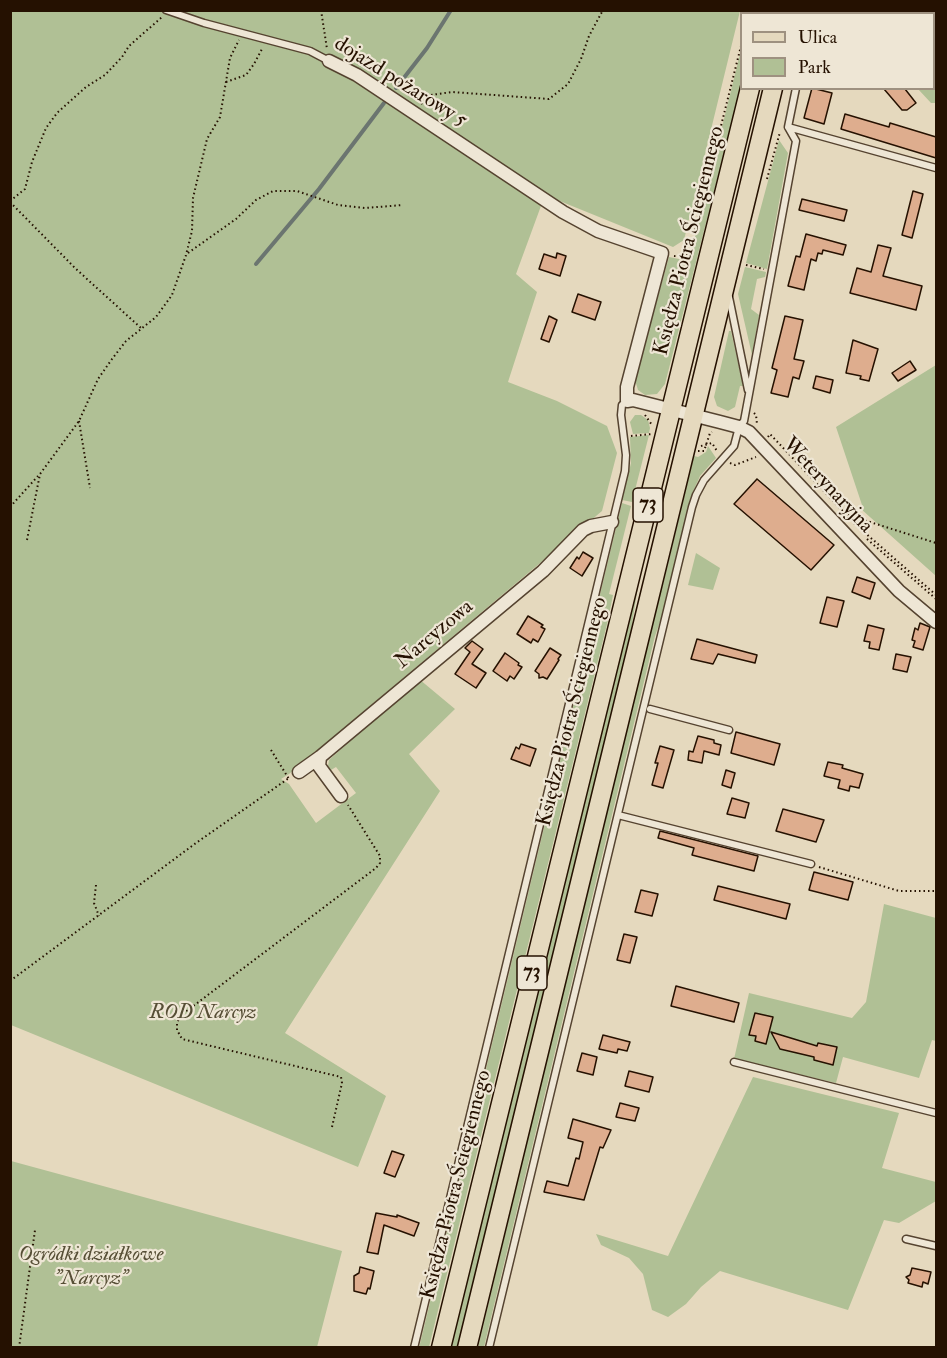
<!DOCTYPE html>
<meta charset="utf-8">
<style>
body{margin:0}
#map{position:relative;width:947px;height:1358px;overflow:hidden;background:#e5d9be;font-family:"IM FELL Double Pica",serif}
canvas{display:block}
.frame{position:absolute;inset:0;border:12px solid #251101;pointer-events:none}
.legend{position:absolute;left:740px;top:12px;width:195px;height:78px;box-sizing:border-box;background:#eee6d5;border:2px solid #9e9180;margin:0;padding:8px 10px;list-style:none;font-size:18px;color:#251101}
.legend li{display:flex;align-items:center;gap:12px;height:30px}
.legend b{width:30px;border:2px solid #9e9180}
</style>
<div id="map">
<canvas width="947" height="1358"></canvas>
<div class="frame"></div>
<ul class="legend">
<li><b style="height:8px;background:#e5d9be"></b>Ulica</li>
<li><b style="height:16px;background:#b0c095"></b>Park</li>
</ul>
</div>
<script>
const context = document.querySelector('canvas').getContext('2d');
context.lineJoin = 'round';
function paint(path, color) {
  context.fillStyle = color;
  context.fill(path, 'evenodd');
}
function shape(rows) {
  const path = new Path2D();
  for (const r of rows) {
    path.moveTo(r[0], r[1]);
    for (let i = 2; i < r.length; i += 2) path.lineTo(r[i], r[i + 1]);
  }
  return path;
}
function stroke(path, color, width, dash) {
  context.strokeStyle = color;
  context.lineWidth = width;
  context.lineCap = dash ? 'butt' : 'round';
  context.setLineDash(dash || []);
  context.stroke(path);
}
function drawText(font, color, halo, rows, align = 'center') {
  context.font = font + ' "IM FELL Double Pica",serif';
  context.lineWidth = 4.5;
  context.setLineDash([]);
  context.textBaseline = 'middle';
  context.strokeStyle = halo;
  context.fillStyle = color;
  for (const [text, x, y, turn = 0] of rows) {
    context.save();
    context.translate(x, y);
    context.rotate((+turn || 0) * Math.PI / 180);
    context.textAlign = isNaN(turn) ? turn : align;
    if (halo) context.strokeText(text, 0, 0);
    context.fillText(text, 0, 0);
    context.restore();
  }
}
paint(shape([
 [10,11,740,11,684,240,673,247,545,195,516,274,537,292,508,382,557,401,607,426,617,453,602,511,289,774,281,779,289,784,316,823,356,793,336,767,331,770,328,766,329,760,419,679,455,709,409,754,440,791,285,1033,386,1096,358,1167,11,1025],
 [853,11,936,11,936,103,931,103,918,89,934,88,934,14,856,14],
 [741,50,741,85,665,384,657,394,645,395,638,390,635,380,669,257,689,261],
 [779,140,788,153,767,269,746,263],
 [745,267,766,272,765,277,757,279,751,309,759,315,752,355,738,294],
 [729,331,731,331,743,386,740,386,735,407,728,411,717,406,714,397],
 [936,365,936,576,861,509,863,508,836,427],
 [635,415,641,415,648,420,650,428,649,433,633,434,630,422],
 [649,435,632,502,622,500,631,463,630,437],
 [708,446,716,458,700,476,690,499,661,619,655,636,484,1347,478,1348,650,628,664,581,694,456,698,457,706,452],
 [670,447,672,447,639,580,630,637,460,1347,448,1348],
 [622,503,631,506,609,594,613,595,608,620,429,1347,419,1348],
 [696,553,720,568,713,590,688,585],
 [884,904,936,918,936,1041,932,1040,919,1078,843,1057,836,1083,734,1059,749,993,852,1018,866,1002],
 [753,1077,899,1113,882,1168,936,1182,936,1201,899,1223,884,1220,848,1310,720,1271,701,1287,686,1304,668,1317,652,1310,643,1274,629,1258,601,1245,596,1234,668,1256],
 [11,1161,342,1251,317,1347,11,1347]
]), '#b0c095');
stroke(shape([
 [396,88,427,48,451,10],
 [256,264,319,189,384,103]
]), '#6b7570', 4);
const building = shape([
 [812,88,832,93,824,124,804,118,812,88],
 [884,89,905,89,916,103,907,110,902,110,884,89],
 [845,114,889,127,890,123,936,137,936,158,841,129,845,114],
 [913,191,923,194,912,238,902,235,913,191],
 [802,199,847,210,844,221,799,210,802,199],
 [806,234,846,245,843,255,823,250,822,254,818,253,816,261,811,259,804,290,788,286,796,256,800,257,806,234],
 [878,245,891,248,883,276,922,286,916,310,850,293,857,268,871,272,878,245],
 [557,253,566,256,560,276,539,269,544,254,556,258,557,253],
 [578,294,601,302,595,320,572,312,578,294],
 [549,316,557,320,549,342,541,339,549,316],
 [785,316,803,320,794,359,804,361,799,379,793,377,788,397,771,393,777,370,772,368,785,316],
 [853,340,878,349,869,381,860,379,861,376,846,373,853,340],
 [910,361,916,370,898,381,892,373,910,361],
 [816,376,833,380,830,393,813,388,816,376],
 [757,479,834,545,811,570,734,504,757,479],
 [583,552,593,558,582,576,570,568,577,557,579,559,583,552],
 [857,577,875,583,870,599,852,592,857,577],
 [827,597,844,601,837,627,820,623,827,597],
 [528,616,543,625,541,627,545,629,538,642,533,639,531,643,517,634,528,616],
 [920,623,930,627,923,650,913,647,915,641,912,640,915,628,918,630,920,623],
 [868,625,884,629,879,650,869,648,870,642,864,641,868,625],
 [697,639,757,655,755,663,718,654,713,664,691,659,697,639],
 [472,641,483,649,472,664,486,673,476,688,455,674,470,652,465,648,472,641],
 [550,648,561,655,558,659,559,660,547,679,543,677,539,678,539,674,535,671,550,648],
 [505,653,519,663,518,665,522,667,514,679,510,676,507,681,493,671,505,653],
 [896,654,911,657,907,672,893,669,896,654],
 [736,732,780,744,774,765,731,753,736,732],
 [698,736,714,740,714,743,721,745,719,755,704,751,702,763,688,760,689,751,693,752,698,736],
 [521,744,536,749,530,766,511,759,516,747,519,749,521,744],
 [660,746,674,750,663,788,652,785,658,763,655,763,660,746],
 [828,762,843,765,842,768,863,774,859,788,850,786,849,791,838,788,840,780,824,776,828,762],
 [726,770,735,773,731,788,722,785,726,770],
 [732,798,749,803,745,818,727,814,732,798],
 [783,809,824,820,816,842,776,831,783,809],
 [660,831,758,856,754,871,692,855,694,848,658,838,660,831],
 [814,872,853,882,848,900,809,890,814,872],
 [718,886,790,904,786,919,714,900,718,886],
 [641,890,658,894,652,916,635,912,641,890],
 [624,934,637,937,630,963,617,960,624,934],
 [676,986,739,1003,734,1022,671,1006,676,986],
 [755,1013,773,1017,766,1044,755,1041,756,1036,749,1035,755,1013],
 [771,1032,817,1046,818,1043,837,1047,833,1065,814,1060,814,1057,780,1049,771,1032],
 [603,1035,630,1042,627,1051,618,1049,617,1053,599,1049,603,1035],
 [582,1053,597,1057,593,1075,577,1071,582,1053],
 [629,1071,653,1077,649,1092,625,1086,629,1071],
 [620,1103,639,1108,635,1121,616,1117,620,1103],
 [573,1119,611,1130,603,1148,600,1147,584,1200,544,1192,547,1181,568,1186,569,1183,576,1158,579,1159,583,1142,568,1138,573,1119],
 [392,1151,404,1155,395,1177,384,1173,392,1151],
 [376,1213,397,1217,397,1215,419,1223,414,1236,384,1225,378,1254,367,1252,376,1213],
 [360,1267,374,1271,370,1289,368,1288,366,1294,354,1291,354,1276,359,1273,360,1267],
 [912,1268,931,1272,928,1284,923,1282,922,1287,908,1283,909,1280,906,1277,910,1275,912,1268]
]);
paint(building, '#dead8e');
stroke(building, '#251101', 1.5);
const lane = shape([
 [166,10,204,23,310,51,329,61],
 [788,127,936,168],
 [729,297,748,390],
 [650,709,729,730],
 [618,815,811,864],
 [734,1062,936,1113],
 [906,1239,936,1246],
 [414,1348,625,471,626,455,621,415,622,405,627,401],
 [489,1348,692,507,696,495,704,480,734,446,739,427,744,421,796,141,788,127,796,88]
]);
const street = shape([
 [329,61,357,75,563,212,598,231,662,253,627,387,627,401,633,400,720,422,739,427,749,432,899,591,936,622],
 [299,772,320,757],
 [341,796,319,766,320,757,543,571,583,530,591,526,612,522]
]);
const primary = shape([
 [769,14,770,10],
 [791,14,792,10],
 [441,1348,750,88],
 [467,1348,773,88]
]);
stroke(lane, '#554330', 9);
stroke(street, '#554330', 15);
stroke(primary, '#251101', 21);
stroke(shape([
 [321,10,327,49],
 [749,14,749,10],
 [811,14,811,10],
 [814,14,814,10],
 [226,82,246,75,254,64,263,47],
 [421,104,431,95,452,92,549,99,568,84,581,59,589,36,603,10],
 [767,179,780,132],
 [10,201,25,189,32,162,46,128,57,113,86,87,105,75,122,57,129,46,162,17],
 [10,202,76,269,141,328],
 [188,253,236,219,256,200,273,191,297,191,338,205,365,208,403,205],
 [674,256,686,257,690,250,742,42],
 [746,265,764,269],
 [754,413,756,415,757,424],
 [645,415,652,425],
 [79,421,90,488],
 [631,436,652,434],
 [768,437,770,434,855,524,936,595],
 [701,446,712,443,717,451],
 [698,451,704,451,710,433,712,432],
 [730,463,735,465,756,457],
 [10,507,38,476],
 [848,515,936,543],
 [867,539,936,599],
 [27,540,40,474,79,421,98,379,112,359,126,341,156,317,172,295,186,255,192,231,193,198,207,139,220,117,230,58,239,40],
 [271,750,289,779],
 [819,867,899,891,936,891],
 [96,885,94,903,99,916],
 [10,981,196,843,289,778],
 [332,1127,342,1083,341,1077,182,1039,177,1030,177,1023,180,1016,376,868,380,863,380,856,348,805],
 [19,1348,35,1230]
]), '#251101', 2, [1.5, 3]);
stroke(lane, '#eee6d5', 6);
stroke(street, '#eee6d5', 12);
stroke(primary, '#e5d9be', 18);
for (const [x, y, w] of [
 [648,505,30],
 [532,973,30]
]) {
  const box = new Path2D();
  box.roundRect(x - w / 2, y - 17, w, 34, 4.5);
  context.fillStyle = '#eee6d5';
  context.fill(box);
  stroke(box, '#251101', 1.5);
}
drawText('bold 20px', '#251101', null, [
 ["73",648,505],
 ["73",532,973]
]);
drawText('21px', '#251101', '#eee6d5', [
 ["dojazd pożarowy 5",400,83,32],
 ["Księdza Piotra Ściegiennego",690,241,-76],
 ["Weterynaryjna",827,486,47],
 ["Narcyzowa",435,635,-40],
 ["Księdza Piotra Ściegiennego",573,712,-76],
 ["Księdza Piotra Ściegiennego",457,1185,-76]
]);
drawText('italic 21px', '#564e35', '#eee6d5', [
 ["ROD Narcyz",203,1013],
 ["Ogródki działkowe",91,1255],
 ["\"Narcyz\"",91,1279]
]);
</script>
